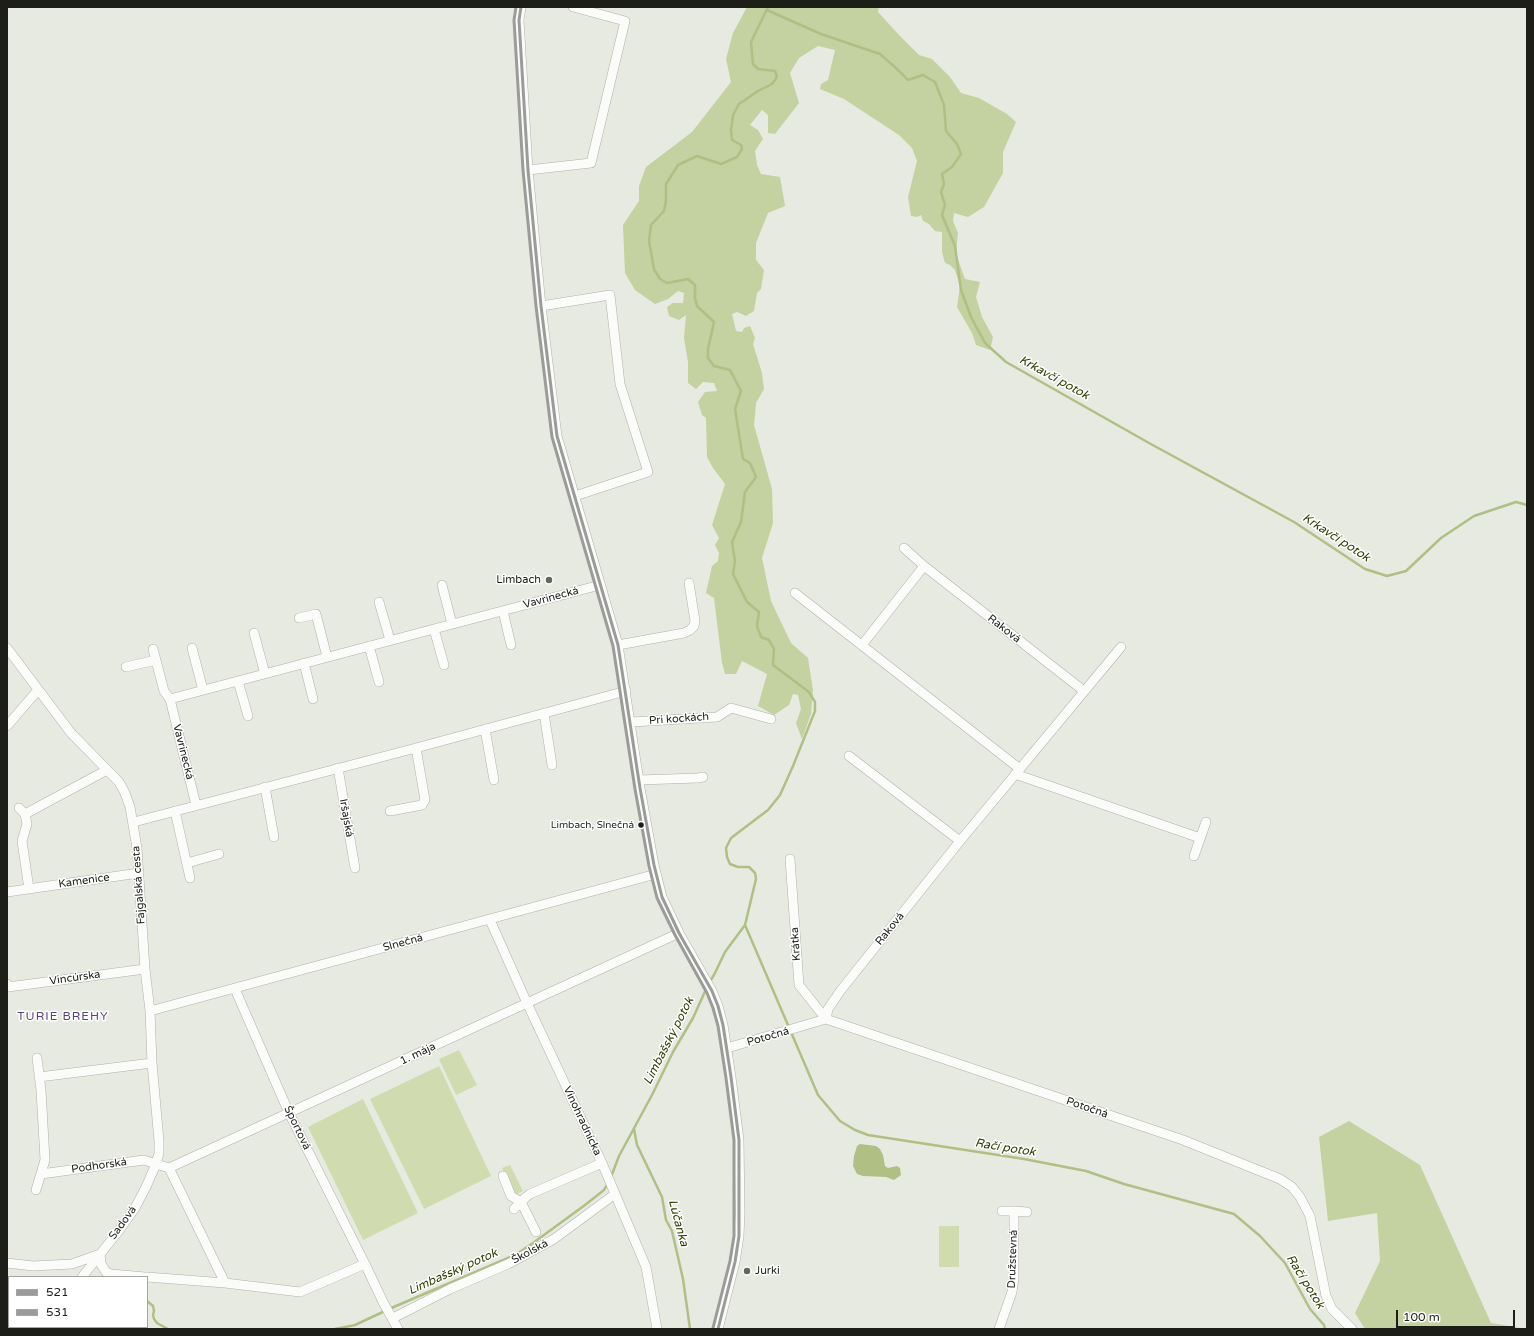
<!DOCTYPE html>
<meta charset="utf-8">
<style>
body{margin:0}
#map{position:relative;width:1534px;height:1336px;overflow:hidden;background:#e7eae0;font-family:"Varela Round",sans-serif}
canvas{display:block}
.frame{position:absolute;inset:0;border:8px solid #1d1e18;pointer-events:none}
.legend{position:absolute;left:8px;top:1276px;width:140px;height:52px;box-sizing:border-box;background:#fff;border:1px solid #a5a5a3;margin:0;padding:5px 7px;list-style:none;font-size:12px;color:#1d1e18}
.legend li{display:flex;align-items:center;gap:8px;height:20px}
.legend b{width:20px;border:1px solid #a5a5a3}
.scale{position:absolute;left:1396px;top:1310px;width:119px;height:18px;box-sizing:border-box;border:2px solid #1d1e18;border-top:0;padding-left:5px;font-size:12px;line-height:14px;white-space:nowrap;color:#1d1e18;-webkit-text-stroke:3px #fff;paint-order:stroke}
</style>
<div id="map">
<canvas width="1534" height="1336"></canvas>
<div class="frame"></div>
<ul class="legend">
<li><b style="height:5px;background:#9b9c9a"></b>521</li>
<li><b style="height:5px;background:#9b9c9a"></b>531</li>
</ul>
<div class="scale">100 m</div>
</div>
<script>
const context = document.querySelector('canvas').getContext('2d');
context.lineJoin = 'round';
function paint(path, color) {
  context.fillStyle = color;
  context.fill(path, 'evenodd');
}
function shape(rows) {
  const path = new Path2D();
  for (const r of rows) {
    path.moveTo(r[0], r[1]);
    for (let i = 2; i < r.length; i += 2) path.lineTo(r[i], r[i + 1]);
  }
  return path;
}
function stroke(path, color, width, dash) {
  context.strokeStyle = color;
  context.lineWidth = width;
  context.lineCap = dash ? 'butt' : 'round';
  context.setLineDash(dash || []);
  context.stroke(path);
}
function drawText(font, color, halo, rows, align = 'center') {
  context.font = font + ' "Varela Round",sans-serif';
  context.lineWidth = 3;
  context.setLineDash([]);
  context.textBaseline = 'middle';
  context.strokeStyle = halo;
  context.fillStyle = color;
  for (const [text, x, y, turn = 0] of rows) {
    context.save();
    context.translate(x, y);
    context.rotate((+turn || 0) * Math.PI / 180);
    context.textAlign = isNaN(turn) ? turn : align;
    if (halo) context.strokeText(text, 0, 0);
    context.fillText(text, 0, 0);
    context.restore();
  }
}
paint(shape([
 [459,1050,477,1085,456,1095,439,1059],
 [439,1066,491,1176,424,1209,370,1099],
 [363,1099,418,1213,363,1240,308,1127],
 [510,1165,523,1191,517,1194,513,1192,502,1168],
 [939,1226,959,1226,959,1267,939,1267]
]), '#d0dcb0');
paint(shape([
 [747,7,879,7,878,12,899,35,919,55,932,59,950,77,961,93,979,98,1007,114,1016,122,1003,152,1003,173,984,207,968,217,954,213,953,221,958,233,956,254,965,279,980,282,976,297,982,317,993,337,990,350,976,345,972,333,957,307,960,286,955,270,950,265,945,263,942,252,942,232,935,231,929,224,923,221,921,215,917,217,911,216,908,197,917,161,912,148,899,135,844,99,820,89,821,84,828,80,835,50,818,46,799,58,790,73,799,103,775,134,768,133,768,115,762,110,750,125,758,130,763,139,755,151,757,165,761,174,780,177,785,206,768,213,756,243,756,260,764,270,761,289,757,293,754,311,746,316,737,312,732,314,736,331,742,332,744,328,750,326,755,338,753,344,762,373,764,389,756,403,754,425,772,489,773,523,762,558,771,601,791,643,808,658,813,690,811,714,802,739,796,723,801,709,798,695,793,694,789,705,774,715,758,706,767,674,742,661,736,674,725,674,722,663,714,598,706,593,712,566,718,561,719,553,715,545,719,538,712,525,725,484,713,468,707,457,706,418,702,415,698,402,705,392,717,391,714,383,703,382,696,389,688,383,688,362,684,338,686,315,679,320,669,316,667,307,673,303,683,303,684,293,678,291,668,299,655,304,635,290,625,273,623,225,639,201,639,186,646,167,692,132,731,82,726,59,733,33],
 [1349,1121,1420,1165,1491,1323,1527,1329,1365,1329,1355,1313,1380,1261,1377,1213,1328,1221,1319,1137]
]), '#c4d1a0');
paint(shape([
 [860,1144,876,1146,880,1149,883,1155,885,1166,888,1168,897,1166,900,1168,901,1175,894,1180,886,1177,863,1176,857,1174,853,1166,854,1156,857,1146]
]), '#b0bf84');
stroke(shape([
 [767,10,821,34,880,54,896,68,908,80,923,75,935,82,944,105,946,131,957,144,961,154,952,167,942,174,944,184,941,192,945,205,942,215,955,246,961,290,971,317,985,343,1006,362,1149,443,1294,522,1365,569,1387,576,1406,571,1441,538,1474,516,1516,502,1527,505],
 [745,925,818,1095,840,1121,855,1130,868,1135,1024,1159,1086,1171,1124,1184,1234,1214,1260,1236,1285,1263,1310,1309,1324,1325,1325,1329],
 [709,983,714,975,725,952,745,925,756,879,755,873,749,867,738,867,730,864,727,857,726,848,731,838,768,810,780,795,793,766,815,711,815,702,809,692,773,665,774,649,769,640,761,637,757,626,759,612,747,602,733,574,735,561,732,542,741,522,745,492,756,477,750,463,743,459,735,409,741,391,730,370,714,366,708,358,708,349,714,322,697,306,695,298,695,285,688,279,667,283,660,279,654,269,649,241,651,225,664,211,666,201,666,184,678,165,697,156,721,164,737,157,742,149,741,145,732,140,731,130,733,115,739,104,758,91,772,84,777,77,775,71,758,69,753,64,751,42,768,7],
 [634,1129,637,1145,662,1197,666,1220,672,1231,683,1279,690,1329],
 [611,1177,619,1156,652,1095,673,1052,693,1018,707,987],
 [147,1301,153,1306,154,1311,153,1315,154,1319,157,1323,168,1329],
 [389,1309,515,1255,533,1243,585,1205,604,1190,608,1183],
 [7,1321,9,1321],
 [335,1329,355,1325,385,1311]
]), '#b0bf84', 2.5);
const minor = shape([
 [521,7,519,20,528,170,541,306,557,436,618,645,640,788,654,865,662,897,679,933,712,991,718,1006,723,1025,731,1077,739,1140,740,1213,739,1236,735,1262,718,1329],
 [528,170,591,163,625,21,573,7],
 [541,306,610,295,620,384,648,472,575,496],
 [904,548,924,566,1084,691],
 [442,585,452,624],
 [795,593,1020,769],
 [379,602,390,640],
 [503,611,511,645],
 [299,618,316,614,327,657],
 [434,629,444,665],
 [254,633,265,674],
 [618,645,684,633,690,630,694,626,695,621,689,583],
 [862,645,924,566],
 [369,646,379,682],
 [7,648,71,733,119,782,125,793,130,807,137,848,145,969,150,1011,152,1063,159,1141,159,1153,156,1164,146,1187,135,1208,117,1233,82,1277],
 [192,648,203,690],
 [153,649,164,691,170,699],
 [304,663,313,699],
 [126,667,156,660],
 [238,681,248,716],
 [544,713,552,765],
 [631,722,717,717,731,708,771,719],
 [7,726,38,690],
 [485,729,494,780],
 [849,756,960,841],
 [338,768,355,868],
 [1015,774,1200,838],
 [639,780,698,778,703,777],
 [265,787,274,837],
 [196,805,170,699,600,585],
 [19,808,25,814,107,770],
 [175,811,190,878],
 [390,811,422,805,425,800,416,748],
 [25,814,27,824,22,841,29,889],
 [134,822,416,748,626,691],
 [1194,856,1206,822],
 [790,859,799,985,826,1019],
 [187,863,219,854],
 [7,892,139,873],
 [490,920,527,1003,602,1163,646,1267,657,1329],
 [7,984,8,987,145,969],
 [235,989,289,1113,365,1264,383,1302,398,1329],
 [150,1011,656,874],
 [826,1019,828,1009,841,990,960,841,1121,647],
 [727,1048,826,1019,1183,1140,1280,1179,1292,1187,1300,1197,1310,1216,1326,1296,1332,1309,1352,1329],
 [39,1077,152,1063],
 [169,1168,225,1283],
 [41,1174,144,1160,169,1168,679,933],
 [503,1176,511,1196,521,1202,514,1209],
 [36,1190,45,1160,41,1090,37,1058],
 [1002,1211,1014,1211],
 [536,1232,521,1202,526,1197,530,1194,602,1163],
 [7,1263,33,1266,72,1264,100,1254,101,1264,106,1272,111,1274,145,1277],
 [147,1277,225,1283,300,1292,365,1264],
 [393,1318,450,1289,508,1264,554,1239,615,1194],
 [45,1329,46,1327],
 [999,1329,1012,1292,1014,1278,1014,1211,1027,1212]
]);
stroke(minor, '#afb1aa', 10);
stroke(minor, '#fbfcfa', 9);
stroke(shape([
 [521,7,519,20,528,170,541,306,557,436,618,645,640,788,654,865,662,897,679,933,712,991,718,1006,723,1025,731,1077,739,1140,739,1236,735,1262,718,1329]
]), '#9b9c9a', 3);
stroke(shape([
 [516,7,514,20,523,170,536,306,552,437,613,646,635,789,649,866,657,898,675,935,707,993,713,1008,718,1026,726,1078,734,1140,734,1236,730,1261,713,1328]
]), '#9b9c9a', 3);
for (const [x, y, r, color] of [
 [549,580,4,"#64655e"],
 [641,825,3.5,"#1d1e18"],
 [747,1271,4,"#64655e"]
]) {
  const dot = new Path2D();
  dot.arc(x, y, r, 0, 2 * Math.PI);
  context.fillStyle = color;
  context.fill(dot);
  stroke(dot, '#fff', 1.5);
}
drawText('10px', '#1d1e18', '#fff', [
 ["Limbach, Slnečná",634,825]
], 'right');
drawText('11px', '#1d1e18', '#fff', [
 ["Limbach",541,580],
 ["Jurki",755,1271,"left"]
], 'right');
drawText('11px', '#1d1e18', '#fff', [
 ["Vavrinecká",551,598,-15],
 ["Raková",1004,629,38],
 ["Pri kockách",679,719,-4],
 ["Vavrinecká",183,752,76],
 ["Iršajská",346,818,80],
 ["Kamenice",84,881,-8],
 ["Fajgalská cesta",139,885,-94],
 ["Raková",890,929,-51],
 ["Slnečná",403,943,-15],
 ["Krátka",796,944,-94],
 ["Vincúrska",75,978,-8],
 ["Potočná",768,1037,-16],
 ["1. mája",418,1054,-25],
 ["Potočná",1087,1108,19],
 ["Vinohradnícka",582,1121,65],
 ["Športová",297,1128,64],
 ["Podhorská",99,1166,-8],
 ["Sadová",123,1223,-54],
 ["Školská",530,1252,-28],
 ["Družstevná",1013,1259,-88]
]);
drawText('italic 12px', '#323e00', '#fff', [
 ["Krkavčí potok",1054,378,29],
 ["Krkavčí potok",1336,538,33],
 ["Limbašský potok",669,1041,-63],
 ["Račí potok",1005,1148,9],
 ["Lúčanka",678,1223,75],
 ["Limbašský potok",453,1272,-24],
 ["Račí potok",1305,1282,58]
]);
context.letterSpacing = '1px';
drawText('12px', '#5a417e', '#fff', [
 ["TURIE BREHY",63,1017]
]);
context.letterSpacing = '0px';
</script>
